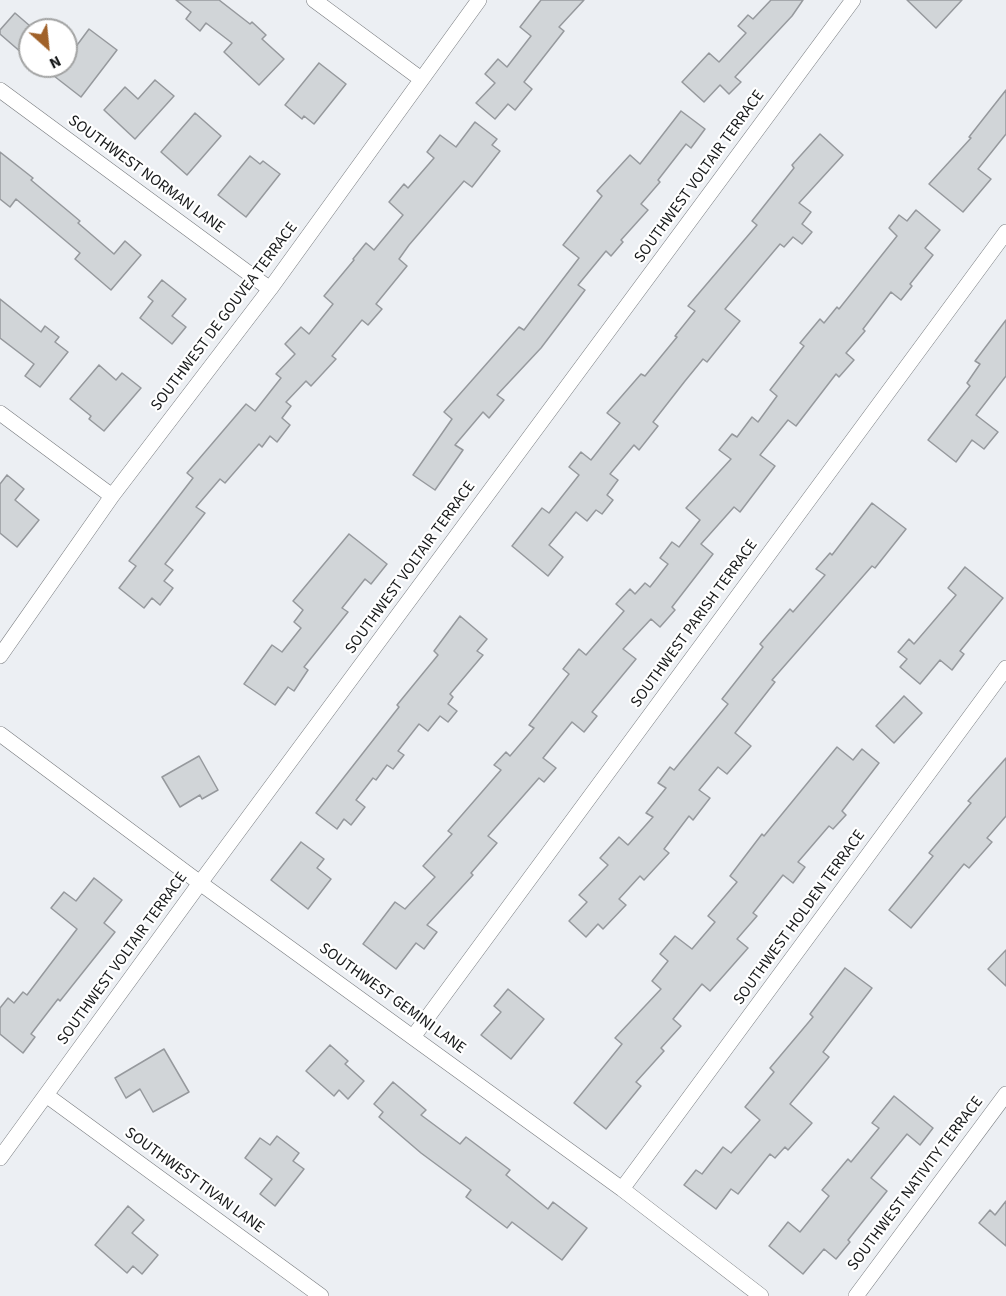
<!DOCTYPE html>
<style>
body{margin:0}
#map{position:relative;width:1006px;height:1296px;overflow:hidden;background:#eceff3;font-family:"Source Sans 3",sans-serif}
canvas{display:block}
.north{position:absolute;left:18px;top:18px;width:60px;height:60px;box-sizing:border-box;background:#fff;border:2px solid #a2a3a3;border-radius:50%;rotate:153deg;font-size:16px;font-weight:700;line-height:24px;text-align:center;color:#17191a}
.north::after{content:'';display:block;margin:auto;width:21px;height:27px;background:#a06129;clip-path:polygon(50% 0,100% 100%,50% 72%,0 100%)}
</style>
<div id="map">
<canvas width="1006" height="1296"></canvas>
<div class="north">N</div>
</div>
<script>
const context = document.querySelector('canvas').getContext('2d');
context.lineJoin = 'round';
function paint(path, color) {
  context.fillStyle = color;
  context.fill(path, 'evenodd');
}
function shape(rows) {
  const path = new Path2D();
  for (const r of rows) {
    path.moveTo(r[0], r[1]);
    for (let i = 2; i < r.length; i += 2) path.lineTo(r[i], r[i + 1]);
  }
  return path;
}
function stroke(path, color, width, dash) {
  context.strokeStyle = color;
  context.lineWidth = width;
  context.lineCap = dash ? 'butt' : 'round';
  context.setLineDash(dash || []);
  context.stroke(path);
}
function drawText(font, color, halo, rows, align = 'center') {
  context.font = font + ' "Source Sans 3",sans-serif';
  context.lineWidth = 4.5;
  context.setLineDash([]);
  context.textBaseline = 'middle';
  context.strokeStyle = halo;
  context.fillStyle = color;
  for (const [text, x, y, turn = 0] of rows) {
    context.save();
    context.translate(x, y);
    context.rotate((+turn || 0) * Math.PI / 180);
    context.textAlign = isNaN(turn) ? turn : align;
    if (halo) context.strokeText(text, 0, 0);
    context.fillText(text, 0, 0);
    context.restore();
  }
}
const building = shape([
 [176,0,219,0,250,24,252,22,266,35,262,39,284,59,259,85,224,52,232,43,206,23,200,31,186,19,191,12,176,0],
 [541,0,584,0,559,27,564,31,524,82,532,89,515,110,508,104,495,119,476,103,495,83,485,74,498,59,507,67,531,36,520,27,541,0],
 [771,0,803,0,792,16,735,77,741,82,729,94,720,85,704,102,682,82,709,53,719,62,746,33,738,26,748,15,753,19,771,0],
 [907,0,962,0,936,28,907,0],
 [15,13,30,26,30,60,0,34,0,30,15,13],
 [89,29,117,50,81,97,54,76,61,66,66,66,66,60,89,29],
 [319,63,346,84,314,124,304,116,302,119,285,105,319,63],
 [155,80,174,96,135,139,104,110,125,87,138,99,155,80],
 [1006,90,1006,134,978,169,991,179,963,212,929,184,971,138,969,137,1006,90],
 [681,111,705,129,691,148,686,144,658,180,660,182,641,204,648,210,621,240,623,242,611,256,606,251,578,285,585,290,541,348,497,395,504,400,489,418,483,412,455,445,463,450,435,490,413,475,452,419,444,412,519,327,524,330,579,258,563,245,602,196,597,191,630,155,640,164,681,111],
 [195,113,221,136,187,175,161,152,195,113],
 [475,122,497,139,492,145,500,151,472,187,464,181,409,245,399,259,407,266,376,304,382,309,368,325,362,320,332,356,336,359,311,386,306,381,286,402,291,406,282,418,290,425,277,442,270,436,262,447,259,444,225,483,220,479,196,507,205,513,165,564,173,570,164,581,173,588,160,605,152,598,144,608,119,588,136,566,129,561,193,478,187,473,246,404,255,411,281,378,276,374,295,354,285,344,301,327,309,334,333,304,324,296,354,260,353,259,366,243,374,250,403,215,389,202,404,184,408,188,434,158,427,152,440,135,456,147,475,122],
 [820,134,843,155,799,203,811,212,802,224,812,232,802,244,793,237,784,247,780,244,725,309,740,321,707,362,703,359,685,381,653,422,658,426,639,450,634,445,610,474,618,480,607,495,613,500,602,514,596,510,587,521,576,512,549,545,563,557,548,576,512,546,542,508,549,513,579,475,569,467,581,452,591,460,620,423,607,413,641,374,645,376,677,337,675,336,695,311,688,306,757,225,752,221,794,168,792,165,820,134],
 [0,152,33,178,31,180,80,221,78,223,114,254,125,241,141,255,111,290,75,259,80,253,16,199,10,207,0,199,0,152],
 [250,156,260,164,263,161,280,174,246,217,218,195,250,156],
 [916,210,940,230,925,248,933,255,910,284,912,286,901,300,891,292,863,329,865,331,846,353,854,360,839,377,836,374,796,426,788,420,760,455,775,466,740,512,734,507,701,544,713,554,672,607,675,610,660,627,651,619,623,649,636,659,592,712,597,716,584,732,572,722,543,758,556,768,544,782,539,778,488,836,497,843,471,873,473,875,427,925,437,932,424,949,416,943,396,969,363,944,395,902,405,909,435,877,423,866,452,834,448,831,501,770,494,765,506,752,510,756,534,728,529,725,569,674,563,669,579,649,586,655,624,611,616,604,630,589,635,594,645,583,650,587,668,564,660,558,672,542,679,547,700,520,686,508,731,459,719,450,732,434,737,437,752,417,758,422,777,396,770,390,804,346,800,343,820,319,824,323,837,307,839,309,897,236,889,228,899,215,907,221,916,210],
 [162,280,186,299,172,316,186,327,172,344,140,318,153,301,148,297,162,280],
 [0,299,41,332,45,326,59,337,55,342,68,352,40,387,25,376,34,364,0,338,0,299],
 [1006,320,1006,376,976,415,998,432,984,449,972,440,956,462,928,440,970,386,967,383,980,364,975,361,1006,320],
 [99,365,116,380,122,373,141,388,104,431,89,419,91,416,70,399,99,365],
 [7,475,24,489,15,500,39,520,17,547,0,533,0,484,7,475],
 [872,503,906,529,875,568,872,566,772,680,775,682,735,733,751,746,727,774,718,767,699,790,710,798,693,820,689,816,664,849,669,853,644,880,640,876,619,899,626,905,603,929,598,924,586,937,569,921,587,902,579,895,608,865,600,858,619,837,628,845,653,817,646,813,666,788,658,783,670,767,674,770,728,704,722,699,763,647,760,644,790,609,793,612,825,575,816,569,830,553,832,555,872,503],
 [349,534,387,564,371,584,365,579,342,608,348,612,304,667,308,670,294,691,288,687,275,705,244,684,272,645,282,652,301,628,294,622,303,610,293,601,349,534],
 [965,567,1003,598,960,651,964,654,952,670,940,660,920,684,900,667,907,659,898,652,909,639,914,644,956,595,948,588,965,567],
 [460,616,487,639,477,651,483,655,450,694,453,697,448,704,457,711,448,722,440,716,428,731,419,724,398,751,404,755,393,769,387,765,376,780,373,778,356,800,365,807,351,825,344,819,337,829,316,813,399,707,397,705,438,655,434,651,460,616],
 [904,696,922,713,894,743,876,726,904,696],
 [837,747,853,760,862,749,879,763,842,811,846,815,833,829,829,826,798,862,805,867,793,883,783,875,753,913,757,916,737,939,748,948,710,991,702,984,673,1019,681,1026,661,1048,664,1051,636,1082,641,1086,606,1129,574,1103,622,1044,615,1038,661,989,652,981,668,961,660,954,675,936,692,949,715,922,708,916,737,882,730,876,762,834,764,836,837,747],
 [199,756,218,790,202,799,200,795,180,807,162,777,199,756],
 [1006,758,1006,816,987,838,992,842,969,868,964,864,911,928,889,910,933,856,929,853,971,803,968,801,1006,758],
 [301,842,324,859,317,868,331,879,308,909,271,880,301,842],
 [94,878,122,900,104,923,115,932,60,1001,58,999,31,1034,35,1037,23,1053,0,1034,0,1008,8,998,14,1003,23,992,27,995,77,929,51,908,64,892,76,901,94,878],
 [1006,950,1006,986,988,969,1006,950],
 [845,968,872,988,823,1052,829,1057,790,1104,812,1123,788,1150,785,1147,775,1158,770,1154,738,1194,731,1189,716,1209,684,1185,696,1170,702,1174,723,1147,731,1153,760,1120,745,1107,774,1072,770,1068,813,1017,810,1014,845,968],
 [508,989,544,1019,511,1059,481,1035,501,1012,494,1006,508,989],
 [330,1045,348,1061,345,1064,364,1081,348,1099,339,1090,334,1096,306,1071,330,1045],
 [164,1049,189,1092,153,1112,140,1089,126,1098,115,1078,164,1049],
 [393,1082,426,1110,421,1115,460,1144,466,1137,510,1170,506,1175,548,1209,553,1202,587,1228,562,1260,512,1222,507,1228,466,1197,471,1190,421,1153,379,1117,383,1112,374,1104,393,1082],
 [894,1096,933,1128,920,1145,907,1134,871,1178,887,1191,848,1240,850,1242,836,1259,824,1249,803,1274,769,1246,788,1222,800,1232,829,1196,822,1190,848,1159,851,1162,879,1128,872,1123,894,1096],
 [277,1136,299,1153,293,1161,304,1169,275,1206,260,1194,272,1179,245,1158,260,1138,270,1145,277,1136],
 [1006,1201,1006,1246,979,1223,990,1210,995,1215,1006,1201],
 [128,1206,144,1220,132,1233,158,1255,142,1274,133,1266,127,1273,95,1245,128,1206]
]);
paint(building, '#d1d5d8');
stroke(building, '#96999d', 1.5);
const minor = shape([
 [314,0,421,79],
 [0,90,270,289],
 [0,413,112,496],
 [0,656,112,496,270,289,479,0],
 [0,734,200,883,622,1189,761,1296],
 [413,1037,1006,232],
 [46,1095,321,1296],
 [0,1158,200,883,853,0],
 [622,1189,1006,668],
 [856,1296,1006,1094]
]);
stroke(minor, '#787b7f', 16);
stroke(minor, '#fff', 15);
drawText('16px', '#17191a', '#fff', [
 ["SOUTHWEST NORMAN LANE",146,175,36],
 ["SOUTHWEST VOLTAIR TERRACE",700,177,-54],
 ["SOUTHWEST DE GOUVEA TERRACE",225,317,-53],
 ["SOUTHWEST VOLTAIR TERRACE",411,568,-54],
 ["SOUTHWEST PARISH TERRACE",695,624,-54],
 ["SOUTHWEST HOLDEN TERRACE",800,918,-54],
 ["SOUTHWEST VOLTAIR TERRACE",123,959,-54],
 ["SOUTHWEST GEMINI LANE",392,999,36],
 ["SOUTHWEST TIVAN LANE",194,1181,36],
 ["SOUTHWEST NATIVITY TERRACE",916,1184,-53]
]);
</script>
